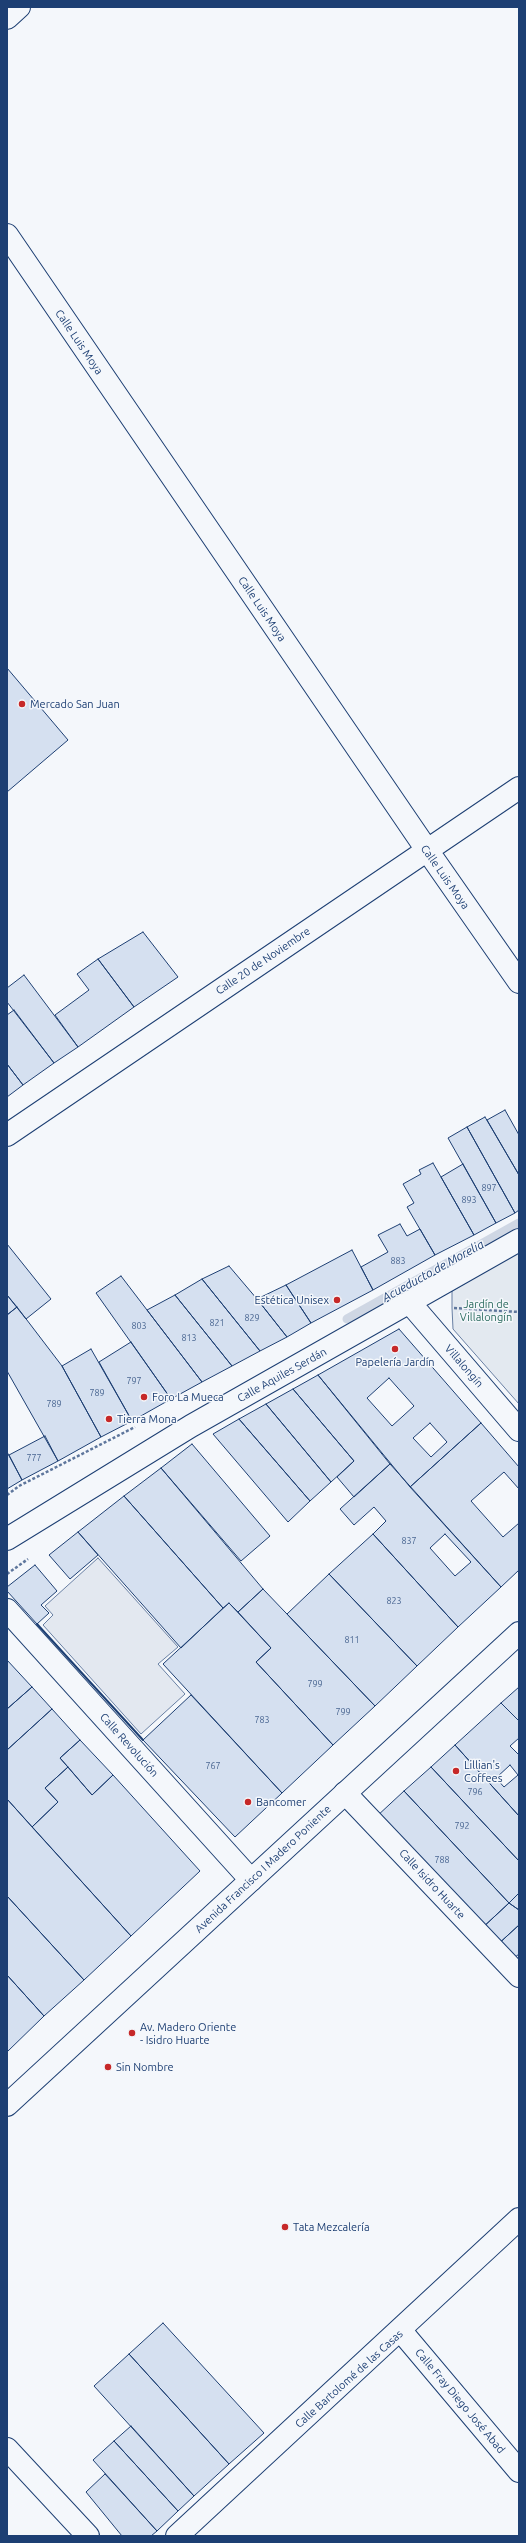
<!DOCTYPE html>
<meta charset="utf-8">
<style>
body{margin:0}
#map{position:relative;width:526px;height:2543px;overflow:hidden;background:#f4f7fb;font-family:Ubuntu,sans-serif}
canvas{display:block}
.frame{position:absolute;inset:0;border:8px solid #1d3f73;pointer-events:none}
</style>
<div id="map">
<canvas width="526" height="2543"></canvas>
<div class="frame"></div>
</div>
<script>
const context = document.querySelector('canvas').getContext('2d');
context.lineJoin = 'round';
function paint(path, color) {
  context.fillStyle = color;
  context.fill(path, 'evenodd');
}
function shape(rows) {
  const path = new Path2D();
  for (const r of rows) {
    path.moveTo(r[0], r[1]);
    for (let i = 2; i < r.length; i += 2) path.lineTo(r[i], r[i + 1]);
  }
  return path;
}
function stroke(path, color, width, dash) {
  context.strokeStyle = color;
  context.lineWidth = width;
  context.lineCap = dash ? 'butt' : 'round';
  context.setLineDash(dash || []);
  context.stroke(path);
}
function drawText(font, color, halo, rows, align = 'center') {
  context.font = font + ' Ubuntu,sans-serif';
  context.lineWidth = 3;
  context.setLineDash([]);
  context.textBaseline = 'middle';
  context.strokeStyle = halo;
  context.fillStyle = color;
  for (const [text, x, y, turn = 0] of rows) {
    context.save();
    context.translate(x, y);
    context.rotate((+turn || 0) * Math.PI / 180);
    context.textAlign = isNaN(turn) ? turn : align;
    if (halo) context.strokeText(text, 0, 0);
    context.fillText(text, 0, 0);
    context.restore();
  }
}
const green = shape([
 [519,1252,519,1404,453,1329,452,1308,452,1291,519,1252]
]);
paint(green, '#e3e9f0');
stroke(green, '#687fa3', 1);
const parking = shape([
 [98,1558,178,1647,158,1664,185,1694,141,1734,43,1625,53,1615,45,1606,98,1558]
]);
paint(parking, '#e3e8f0');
stroke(parking, '#687fa3', 1);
stroke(shape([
 [347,1319,519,1223]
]), '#cfd7e4', 9);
const building = shape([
 [7,668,68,740,7,792,7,668],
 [143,932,178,977,134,1007,98,959,143,932],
 [98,959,134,1007,78,1047,55,1015,89,990,77,974,98,959],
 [24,975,78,1047,54,1063,7,1002,7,988,24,975],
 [14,1010,54,1063,23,1085,7,1064,7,1015,14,1010],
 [7,1064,23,1085,7,1097,7,1064],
 [505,1110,519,1135,519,1175,487,1120,505,1110],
 [485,1117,519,1175,519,1210,515,1213,467,1127,485,1117],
 [467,1127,515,1213,496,1223,448,1138,467,1127],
 [433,1163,474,1235,435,1255,407,1207,414,1203,403,1184,421,1174,419,1170,433,1163],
 [463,1164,496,1223,474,1235,441,1177,463,1164],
 [400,1224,407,1236,420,1229,435,1255,373,1290,361,1267,388,1252,378,1235,400,1224],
 [7,1244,51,1299,26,1319,7,1295,7,1244],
 [352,1250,373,1290,311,1323,286,1285,352,1250],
 [229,1266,257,1299,287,1337,260,1351,202,1279,229,1266],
 [121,1276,147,1310,202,1382,171,1399,96,1293,121,1276],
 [202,1279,260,1351,232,1366,175,1295,202,1279],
 [286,1285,311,1323,287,1337,257,1299,286,1285],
 [7,1295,17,1307,7,1315,7,1295],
 [175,1295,232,1366,202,1382,147,1310,175,1295],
 [17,1307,62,1366,101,1437,58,1461,7,1371,7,1315,17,1307],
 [399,1329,481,1423,410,1487,318,1375,399,1329],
 [389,1378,414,1406,392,1426,367,1398,389,1378],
 [430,1423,447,1442,431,1457,413,1438,430,1423],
 [131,1342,171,1399,132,1421,99,1362,131,1342],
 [91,1349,132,1421,101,1437,62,1366,91,1349],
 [318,1375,390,1464,354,1497,337,1477,354,1461,293,1389,318,1375],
 [293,1389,354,1461,331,1482,266,1404,293,1389],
 [266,1404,331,1482,310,1501,239,1419,266,1404],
 [239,1419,310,1501,288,1522,213,1434,239,1419],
 [481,1423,519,1467,519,1489,504,1472,471,1501,503,1537,519,1523,519,1570,501,1587,410,1487,481,1423],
 [45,1436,58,1461,22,1480,9,1455,45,1436],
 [192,1444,270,1536,241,1561,161,1468,192,1444],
 [7,1452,22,1480,7,1489,7,1452],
 [390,1464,501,1587,458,1627,373,1534,386,1521,374,1507,354,1525,340,1509,390,1464],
 [445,1534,471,1562,455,1576,430,1548,445,1534],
 [161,1468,263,1589,238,1612,229,1603,223,1608,124,1496,161,1468],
 [124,1496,223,1608,181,1648,78,1532,124,1496],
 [78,1532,98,1555,70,1579,49,1555,78,1532],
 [373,1534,458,1627,417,1666,329,1574,373,1534],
 [35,1565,57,1591,41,1605,49,1613,37,1624,7,1591,7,1587,35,1565],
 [329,1574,417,1666,375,1706,287,1614,329,1574],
 [263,1589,375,1706,333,1745,256,1662,271,1648,238,1612,263,1589],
 [229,1603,271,1648,256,1662,333,1745,282,1793,163,1664,229,1603],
 [7,1660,32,1687,7,1709,7,1660],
 [32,1687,52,1709,7,1750,7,1709,32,1687],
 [519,1687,519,1721,501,1703,519,1687],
 [191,1695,282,1793,235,1837,143,1740,191,1695],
 [501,1703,519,1721,519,1738,510,1746,519,1755,519,1816,455,1745,501,1703],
 [510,1765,518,1775,504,1787,496,1778,510,1765],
 [52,1709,80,1740,60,1758,68,1767,45,1788,58,1802,32,1827,7,1799,7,1750,52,1709],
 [80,1740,113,1775,92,1795,60,1758,80,1740],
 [455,1745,519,1816,519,1861,431,1767,455,1745],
 [68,1767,92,1795,113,1775,200,1871,131,1936,32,1827,58,1802,45,1788,68,1767],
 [431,1767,519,1861,519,1893,509,1903,404,1791,431,1767],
 [404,1791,509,1903,480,1930,376,1817,404,1791],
 [7,1799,131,1936,84,1980,7,1896,7,1799],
 [519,1893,519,1910,509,1903,519,1893],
 [7,1896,84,1980,44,2016,7,1975,7,1896],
 [509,1903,519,1910,519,1925,495,1947,480,1930,509,1903],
 [519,1925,519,1954,509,1962,495,1947,519,1925],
 [7,1975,44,2016,7,2052,7,1975],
 [163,2323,264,2433,229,2464,129,2354,163,2323],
 [129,2354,229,2464,194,2496,94,2386,129,2354],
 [131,2426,194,2496,178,2511,114,2441,131,2426],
 [114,2441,178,2511,157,2531,93,2460,114,2441],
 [105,2474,157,2531,151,2536,122,2536,86,2492,105,2474]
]);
paint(building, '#d5e0f0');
stroke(building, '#1d3f73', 1);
const minor = shape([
 [7,18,19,7],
 [7,235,427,850,519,982],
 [7,1135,519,788],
 [410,1303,519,1430],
 [7,1539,191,1426,519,1240],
 [7,1610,251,1880],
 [345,1793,519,1976],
 [401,2331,519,2471],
 [7,2449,88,2536],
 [177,2536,519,2219]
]);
const major = shape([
 [7,2105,519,1633]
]);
stroke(minor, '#1d3f73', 24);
stroke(major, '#1d3f73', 24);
stroke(shape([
 [454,1308,519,1312],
 [7,1495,19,1486,135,1427],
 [7,1574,28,1559]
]), '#5e769c', 2.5, [3, 2]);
stroke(minor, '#f4f7fb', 22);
stroke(major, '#f4f7fb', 22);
stroke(shape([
 [37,1624,143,1740]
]), '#1d3f73', 2);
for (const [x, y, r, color] of [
 [22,704,4,"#c62828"],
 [337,1300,4,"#c62828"],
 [395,1349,4,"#c62828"],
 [144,1397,4,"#c62828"],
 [109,1419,4,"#c62828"],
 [456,1771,4,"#c62828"],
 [248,1802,4,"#c62828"],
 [132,2033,4,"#c62828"],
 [108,2067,4,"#c62828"],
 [285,2227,4,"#c62828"]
]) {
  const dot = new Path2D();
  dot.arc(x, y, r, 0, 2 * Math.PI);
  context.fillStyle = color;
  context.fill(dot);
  stroke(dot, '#f4f7fb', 1.5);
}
drawText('9px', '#4b6792', null, [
 ["897",489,1188],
 ["893",469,1200],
 ["883",398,1261],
 ["829",252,1318],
 ["821",217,1323],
 ["803",139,1326],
 ["813",189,1338],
 ["797",134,1381],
 ["789",97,1393],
 ["789",54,1404],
 ["777",34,1458],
 ["837",409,1541],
 ["823",394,1601],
 ["811",352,1640],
 ["799",315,1684],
 ["799",343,1712],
 ["783",262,1720],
 ["767",213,1766],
 ["796",475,1792],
 ["792",462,1826],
 ["788",442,1860]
]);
drawText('11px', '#1d3f73', '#f4f7fb', [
 ["Calle Luis Moya",79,342,56],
 ["Calle Luis Moya",262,609,56],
 ["Calle Luis Moya",445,877,55],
 ["Calle 20 de Noviembre",263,961,-34],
 ["Villalongín",464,1366,49],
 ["Calle Aquiles Serdán",282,1375,-29],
 ["Calle Revolución",129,1745,48],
 ["Avenida Francisco I Madero Poniente",263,1869,-43],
 ["Calle Isidro Huarte",432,1884,47],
 ["Calle Bartolomé de las Casas",349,2379,-42],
 ["Calle Fray Diego José Abad",460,2401,50]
]);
drawText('11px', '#1d3f73', '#f4f7fb', [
 ["Mercado San Juan",30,704],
 ["Estética Unisex",329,1300,"right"],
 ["Papelería Jardín",395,1362,"center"],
 ["Foro La Mueca",152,1397],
 ["Tierra Mona",117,1419],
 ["Lillian's",464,1765],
 ["Coffees",464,1778],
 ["Bancomer",256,1802],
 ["Av. Madero Oriente",140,2027],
 ["- Isidro Huarte",140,2040],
 ["Sin Nombre",116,2067],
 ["Tata Mezcalería",293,2227]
], 'left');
drawText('11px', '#2c6c60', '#f4f7fb', [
 ["Jardín de",486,1304],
 ["Villalongín",486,1317]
]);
drawText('italic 12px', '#1d3f73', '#f4f7fb', [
 ["Acueducto de Morelia",433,1271,-29]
]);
</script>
